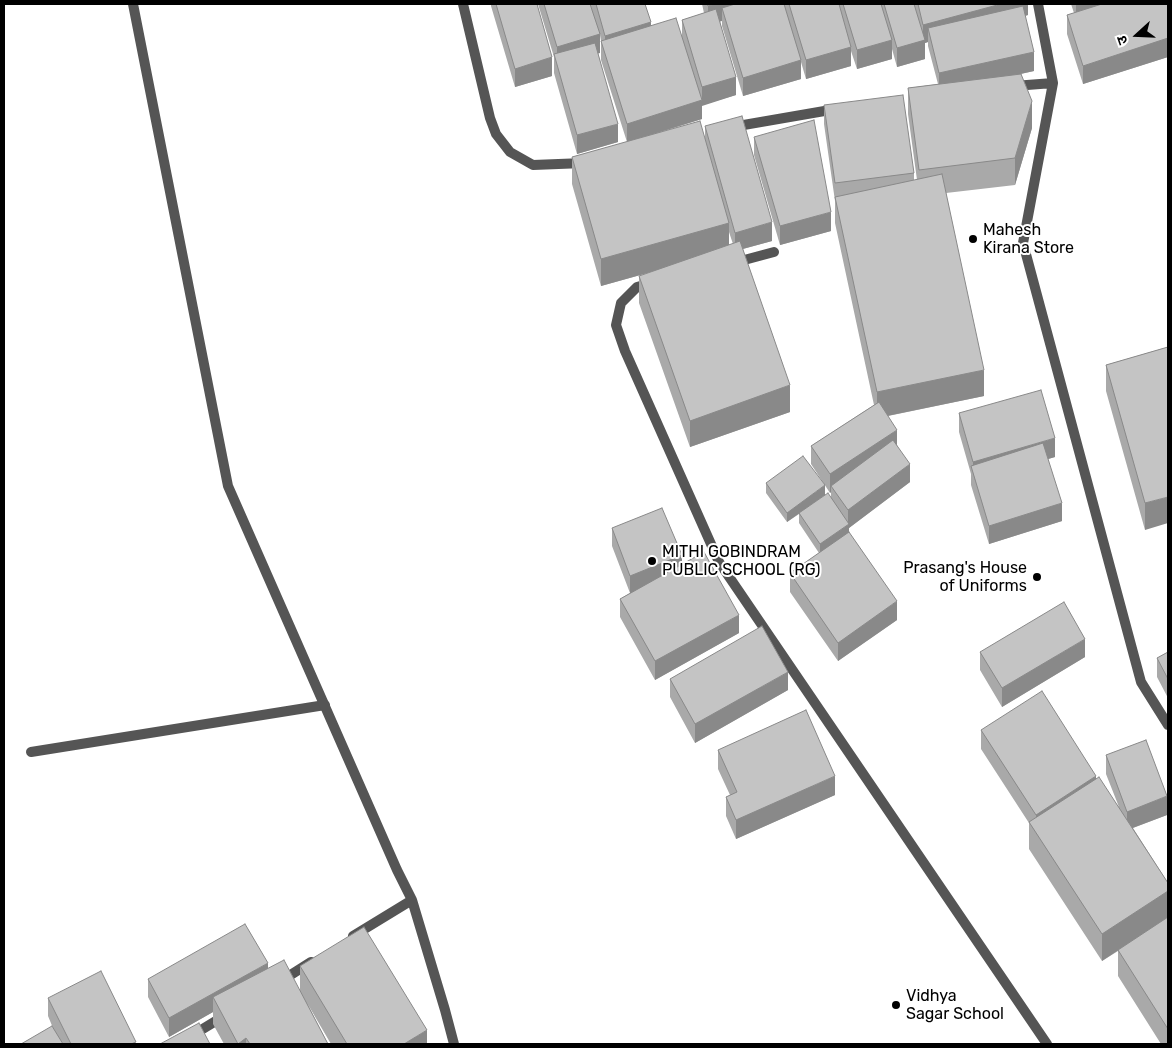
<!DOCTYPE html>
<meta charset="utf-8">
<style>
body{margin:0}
#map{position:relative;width:1172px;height:1048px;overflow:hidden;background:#fff;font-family:Rubik,"Noto Sans Devanagari",sans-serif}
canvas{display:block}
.frame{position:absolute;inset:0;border:5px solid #000;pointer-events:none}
.north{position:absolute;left:1112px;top:10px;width:50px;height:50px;-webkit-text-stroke:4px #fff;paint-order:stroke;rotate:250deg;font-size:14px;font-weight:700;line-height:20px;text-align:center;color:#000}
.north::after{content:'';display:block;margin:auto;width:18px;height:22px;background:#000;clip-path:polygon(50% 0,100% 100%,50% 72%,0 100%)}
</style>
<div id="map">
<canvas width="1172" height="1048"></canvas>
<div class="frame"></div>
<div class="north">उ</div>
</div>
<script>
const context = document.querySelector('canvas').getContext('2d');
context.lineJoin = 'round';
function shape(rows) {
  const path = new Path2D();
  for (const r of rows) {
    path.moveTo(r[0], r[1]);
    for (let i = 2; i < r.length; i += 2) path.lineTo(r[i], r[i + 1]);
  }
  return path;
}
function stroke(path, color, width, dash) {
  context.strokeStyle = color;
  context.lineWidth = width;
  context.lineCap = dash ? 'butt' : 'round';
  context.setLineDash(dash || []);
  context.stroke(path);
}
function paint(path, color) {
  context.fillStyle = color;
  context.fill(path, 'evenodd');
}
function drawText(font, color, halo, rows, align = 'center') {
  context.font = font + ' Rubik,sans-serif';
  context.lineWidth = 4;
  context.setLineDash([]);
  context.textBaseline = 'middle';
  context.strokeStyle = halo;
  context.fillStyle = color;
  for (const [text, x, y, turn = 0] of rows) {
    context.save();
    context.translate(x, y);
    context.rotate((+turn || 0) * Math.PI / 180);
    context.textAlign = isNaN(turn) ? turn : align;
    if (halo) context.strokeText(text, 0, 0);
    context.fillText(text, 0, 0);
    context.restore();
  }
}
stroke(shape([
 [31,752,325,705]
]), '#555', 10);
stroke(shape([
 [133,4,228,486,397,870,412,900,445,1010,454,1044],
 [463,4,490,118,496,134,510,152,533,165,584,163],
 [1038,4,1053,83,1023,243,1141,682,1168,725],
 [1014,86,1053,83],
 [732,127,836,109],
 [733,263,774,252],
 [651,283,637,287,621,303,616,325,625,351,719,562,1047,1044],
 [353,936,412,900],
 [281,981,311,962],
 [178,1044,224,1016]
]), '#555', 10);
paint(shape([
 [491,4,537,4,552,76,515,87,491,6],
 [538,4,645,4,651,26,682,36,682,20,704,13,702,4,784,4,785,6,785,4,1028,4,1028,15,1025,16,1034,71,1021,74,1032,128,1015,185,946,193,984,396,888,416,897,445,910,482,849,528,849,532,897,620,838,661,790,592,790,573,819,553,799,523,799,514,787,522,766,493,766,483,825,495,809,506,831,498,831,492,830,493,811,464,811,446,874,405,835,223,835,201,824,124,824,105,914,173,914,180,917,180,908,114,908,88,938,84,928,46,928,42,925,43,925,59,897,67,892,49,892,59,857,69,851,51,851,66,806,79,801,62,801,79,743,96,722,26,722,21,720,21,736,95,702,105,702,119,661,132,705,138,705,126,772,241,743,249,790,412,690,447,639,303,639,276,655,271,601,286,572,184,572,157,627,142,601,60,601,41,600,35,600,53,598,53,618,142,577,154,554,73,554,57],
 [729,232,733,244,729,245],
 [1071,4,1168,4,1168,57,1083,84,1067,34,1067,15,1074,13],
 [754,137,831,231,780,245,754,155],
 [1168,347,1145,530,1106,391,1106,365],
 [959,413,1055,457,1048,459,1062,521,989,544,971,485,971,474,959,432],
 [612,528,682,564,739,633,655,680,620,617,620,599,630,593,612,546],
 [980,652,1085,657,1002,707,980,670],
 [1168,652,1168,698,1157,677,1157,658],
 [670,679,788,690,695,743,670,697],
 [981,730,1096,778,1119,807,1106,774,1106,755,1167,815,1133,828,1168,883,1168,1044,1161,1044,1118,976,1118,951,1102,961,1029,849,1029,823,981,749],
 [718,750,835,795,736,839,726,816,726,797,730,795,718,769],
 [300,966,427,1044,331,1044,307,1003,328,1044,224,1044,213,1024,213,1012,169,1037,148,997,148,979,268,969,300,991],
 [48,998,136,1044,21,1044,53,1028,48,1016]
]), '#a9a9a9');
paint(shape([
 [716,4,782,4,722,8,722,21,708,25,708,6],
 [1001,4,1028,4,1028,15,931,41,928,28,928,42,925,43,925,59,897,67,897,48,923,40,923,25],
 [1076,4,1128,4,1076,20],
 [651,22,651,41,605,54,605,36],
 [600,34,600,53,557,66,557,47],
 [1168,38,1168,57,1083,84,1083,66],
 [892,40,892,59,857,69,857,50],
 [851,47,851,66,806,79,806,60],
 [1034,52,1034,71,939,91,939,73],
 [552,57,552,76,515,87,515,69],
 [801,60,801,79,743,96,743,78],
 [736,77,736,95,702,106,702,87],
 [702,100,702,119,627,142,627,124],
 [1032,101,1032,128,1015,185,1015,158],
 [618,124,618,142,577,154,577,135],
 [831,212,831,231,780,245,780,226],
 [772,222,772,241,735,251,735,233],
 [729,223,729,250,601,286,601,259],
 [984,370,984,396,877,418,877,392],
 [790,385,790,412,690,447,690,421],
 [897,430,897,449,831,486,831,492,830,493,830,474],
 [1055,438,1055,457,975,480,973,472,973,462],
 [910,464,910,482,849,528,849,534,820,554,820,544,848,525,848,510],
 [825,485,825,495,787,522,787,513],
 [1168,497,1168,523,1145,530,1145,503],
 [1062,503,1062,521,989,544,989,526],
 [682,555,682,574,630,594,630,576],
 [897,601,897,620,838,661,838,643],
 [739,615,739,633,655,680,655,661],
 [1085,639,1085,657,1002,707,1002,688],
 [788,672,788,690,695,743,695,724],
 [835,776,835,795,736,839,736,820],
 [1096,776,1096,795,1036,834,1036,815],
 [1167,796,1167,815,1127,830,1127,812],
 [1168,891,1168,917,1102,961,1102,934],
 [268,963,268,982,213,997,213,1012,169,1037,169,1018],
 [427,1030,427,1044,404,1044],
 [246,1038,246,1044,238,1044]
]), '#898989');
const building = shape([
 [496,4,537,4,552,57,515,69,496,4],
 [544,4,590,4,600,34,557,47,544,4],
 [596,4,645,4,651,22,605,36,596,4],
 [707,4,716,4,708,6,707,4],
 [735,4,784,4,801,60,743,78,722,8,735,4],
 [789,4,839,4,851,47,806,60,789,4],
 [843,4,881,4,892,40,857,50,843,4],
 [884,4,914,4,925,40,897,48,884,4],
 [918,4,1001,4,923,25,918,4],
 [1102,4,1168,4,1168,38,1083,66,1067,15,1102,4],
 [1023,6,1034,52,939,73,928,28,1023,6],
 [716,9,736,77,702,87,682,20,716,9],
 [676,18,702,100,627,124,601,41,676,18],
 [595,43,618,124,577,135,554,54,595,43],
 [1021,74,1032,101,1015,158,919,170,908,88,1021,74],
 [903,95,914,173,835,183,824,105,903,95],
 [742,116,772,222,735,233,705,126,742,116],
 [814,120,831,212,780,226,754,137,814,120],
 [700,121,729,223,601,259,572,157,700,121],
 [942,174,984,370,877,392,835,197,942,174],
 [740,241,790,385,690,421,639,276,740,241],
 [1168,347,1168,497,1145,503,1106,365,1168,347],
 [1041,390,1055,438,973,462,959,413,1041,390],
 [879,402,897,430,830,474,811,446,879,402],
 [893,440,910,464,848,510,831,486,893,440],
 [1043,443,1062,503,989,526,971,466,1043,443],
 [803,456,825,485,787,513,766,483,803,456],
 [828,493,849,524,820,544,799,513,828,493],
 [662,508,682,555,630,576,612,528,662,508],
 [849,532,897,601,838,643,790,573,849,532],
 [704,552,739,615,655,661,620,599,704,552],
 [1064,602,1085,639,1002,688,980,652,1064,602],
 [762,626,788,672,695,724,670,679,762,626],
 [1168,652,1168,679,1157,658,1168,652],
 [1042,691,1096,776,1036,815,981,730,1042,691],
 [806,710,835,776,736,820,726,797,737,792,718,750,806,710],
 [1146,740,1167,796,1127,812,1106,755,1146,740],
 [1099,777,1168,883,1168,891,1102,934,1029,822,1099,777],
 [1168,917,1168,1029,1118,950,1168,917],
 [245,924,268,963,169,1018,148,979,245,924],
 [364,927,427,1030,404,1044,347,1044,300,966,364,927],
 [284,960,328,1044,250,1044,246,1038,238,1044,213,997,284,960],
 [101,971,136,1042,131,1044,71,1044,48,998,101,971],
 [199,1023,210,1044,160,1044,199,1023],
 [52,1026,63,1044,21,1044,52,1026]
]);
paint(building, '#c4c4c4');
stroke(building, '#898989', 1);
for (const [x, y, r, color] of [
 [973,239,5,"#000"],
 [652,561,5,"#000"],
 [1037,577,5,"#000"],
 [896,1005,5,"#000"]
]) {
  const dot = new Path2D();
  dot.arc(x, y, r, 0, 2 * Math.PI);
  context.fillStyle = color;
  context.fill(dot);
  stroke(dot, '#fff', 2);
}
drawText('16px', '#000', '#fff', [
 ["Mahesh",983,230],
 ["Kirana Store",983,248],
 ["MITHI GOBINDRAM",662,552],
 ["PUBLIC SCHOOL (RG)",662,570],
 ["Prasang's House",1027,568,"right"],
 ["of Uniforms",1027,586,"right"],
 ["Vidhya",906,996],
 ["Sagar School",906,1014]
], 'left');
</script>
